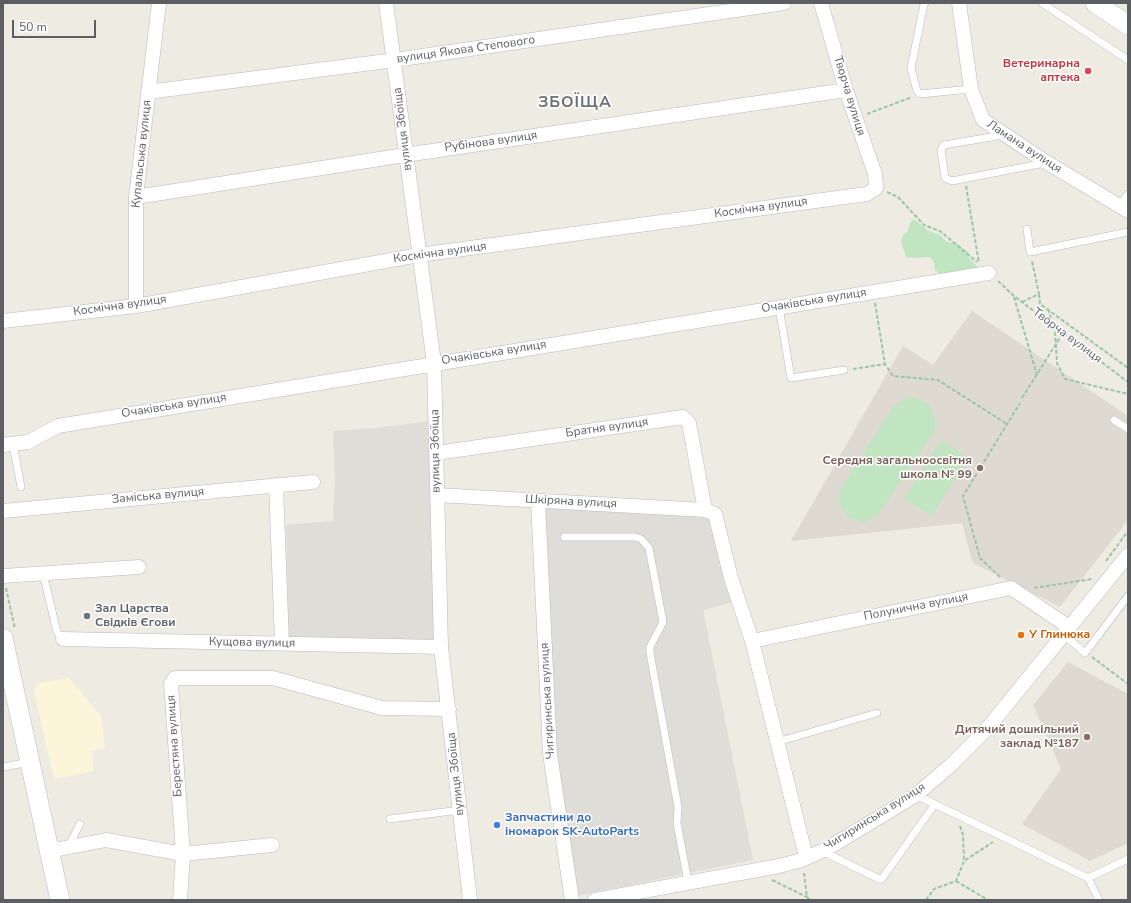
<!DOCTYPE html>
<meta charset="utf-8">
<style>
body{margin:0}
#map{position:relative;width:1131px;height:903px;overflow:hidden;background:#eeebe3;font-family:"Nunito Sans",sans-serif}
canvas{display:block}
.frame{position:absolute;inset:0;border:4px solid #5b5f64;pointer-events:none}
.scale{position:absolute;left:12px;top:20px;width:84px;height:18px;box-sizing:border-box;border:2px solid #5b5f64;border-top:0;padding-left:5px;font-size:12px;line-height:14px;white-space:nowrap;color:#5b5f64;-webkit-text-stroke:3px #fff;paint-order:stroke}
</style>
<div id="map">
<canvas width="1131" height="903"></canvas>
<div class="frame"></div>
<div class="scale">50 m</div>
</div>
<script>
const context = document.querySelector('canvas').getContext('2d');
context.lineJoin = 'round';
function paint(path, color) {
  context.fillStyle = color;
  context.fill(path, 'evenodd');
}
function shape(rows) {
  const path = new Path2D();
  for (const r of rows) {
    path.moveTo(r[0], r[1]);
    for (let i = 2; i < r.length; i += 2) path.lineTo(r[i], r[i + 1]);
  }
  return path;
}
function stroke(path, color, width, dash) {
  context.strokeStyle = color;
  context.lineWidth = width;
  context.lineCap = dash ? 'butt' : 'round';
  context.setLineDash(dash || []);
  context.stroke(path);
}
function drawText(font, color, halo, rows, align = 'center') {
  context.font = font + ' "Nunito Sans",sans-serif';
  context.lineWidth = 3;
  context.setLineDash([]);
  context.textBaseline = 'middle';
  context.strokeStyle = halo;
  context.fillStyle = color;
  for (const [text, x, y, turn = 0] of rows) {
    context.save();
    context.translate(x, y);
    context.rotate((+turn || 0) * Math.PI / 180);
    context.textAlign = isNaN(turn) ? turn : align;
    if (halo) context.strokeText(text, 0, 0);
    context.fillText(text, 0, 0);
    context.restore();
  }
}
paint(shape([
 [69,678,101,716,105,747,92,751,93,771,54,779,34,691,38,683]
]), '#fdf5d9');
paint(shape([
 [430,421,435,644,289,641,286,525,333,521,335,477,333,431,375,428],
 [543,507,709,515,733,602,703,610,753,860,576,896,554,726]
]), '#dfddd7');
paint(shape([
 [972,311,1128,416,1128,520,1060,607,973,563,962,523,791,541,903,346,933,365],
 [1068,662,1128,694,1128,843,1090,861,1022,824,1061,769,1033,705]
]), '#dedad1');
paint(shape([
 [914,219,929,231,940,235,947,242,957,244,968,252,969,258,979,269,941,275,935,270,934,262,930,257,914,258,906,257,901,241,903,235,908,231,910,223],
 [914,397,928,404,933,410,935,425,933,433,878,515,864,522,849,518,840,506,840,490,893,407,906,398],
 [941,440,968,458,931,516,904,498]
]), '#c0e5c0');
const service = shape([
 [925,3,924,4,911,68,917,91,920,94,971,89],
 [1042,3,1128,60],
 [1003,135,944,145,941,150,945,178,952,181,1045,163],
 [1120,205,1128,194],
 [1027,229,1030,252,1128,232],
 [779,307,791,378,844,370],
 [1114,420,1128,429],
 [13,444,21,487],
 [564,537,635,537,641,539,649,548,663,622,650,647,650,653,678,807,677,823,688,882],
 [43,573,57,632,63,639],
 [1063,634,1085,653,1128,596],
 [777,742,877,713],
 [3,767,30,762],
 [916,795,1088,878,1128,859],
 [390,819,460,810],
 [68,847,80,824],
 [822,851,881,880,935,804],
 [1088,878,1099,900]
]);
const minor = shape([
 [386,3,434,363,441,647,470,900],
 [959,3,971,89,983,120,1046,162,1128,211],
 [148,92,395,60,784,3],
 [136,197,405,155,846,90],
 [136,306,136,197,159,3],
 [3,321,136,306,419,255,867,194,876,188,875,174,846,90,821,3],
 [3,445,28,442,58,426,989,273],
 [437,453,683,417,689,423,705,510],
 [276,485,282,643],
 [437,495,705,510,715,514,731,578,752,641,806,857],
 [538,501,550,754,572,900],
 [3,511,313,482],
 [3,576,139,567],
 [63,639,441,647],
 [752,641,1011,588,1069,627],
 [49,851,106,840,183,854,272,845],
 [180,900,183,854,171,684,175,678,273,678,382,708,449,709],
 [595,900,779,866,802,860,828,848,916,795,951,765,987,729,1128,555]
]);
const secondary = shape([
 [1095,3,1128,25],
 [3,638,60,900]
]);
stroke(service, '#b6b9bd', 8);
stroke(minor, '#b6b9bd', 15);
stroke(secondary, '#b7babf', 20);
stroke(shape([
 [867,114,912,97],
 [966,186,979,263],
 [887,192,898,197,924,225,940,231,977,262],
 [998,281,1014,296,1128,382],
 [1039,294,1040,304,1128,368],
 [1014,297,1037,375],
 [1022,302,1039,294,1032,261],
 [875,303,885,364,893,376,938,380,1007,424],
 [1048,309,1055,331,1057,363,1065,379,1128,394],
 [853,369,885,364],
 [1022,398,1063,333],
 [1106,561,1128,531],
 [1000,577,980,558,963,496,1020,403],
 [6,588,15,629],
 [1034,588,1092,579],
 [1092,657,1128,684],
 [960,826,963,835,964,861],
 [804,873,807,897,810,900],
 [772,880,807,897],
 [956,881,988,900],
 [3,897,4,900],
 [926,900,934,889,956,881,964,861,993,842]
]), '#99c6a6', 2, [4, 2]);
stroke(service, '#fff', 7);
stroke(minor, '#fff', 14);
stroke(secondary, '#fff', 19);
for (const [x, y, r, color] of [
 [1088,71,4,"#e0444e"],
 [980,468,4,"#8d6e63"],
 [87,616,4,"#6b7280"],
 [1021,635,4,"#e8710a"],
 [1087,737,4,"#8d6e63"],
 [497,825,4,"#3f7fe0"]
]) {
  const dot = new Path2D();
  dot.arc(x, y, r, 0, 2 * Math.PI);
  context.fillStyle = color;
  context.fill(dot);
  stroke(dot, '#fff', 1.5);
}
drawText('12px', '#5b5f64', '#fff', [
 ["вулиця Якова Степового",466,50,-8],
 ["Творча вулиця",849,96,73],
 ["вулиця Збоїща",403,129,-97],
 ["Рубінова вулиця",491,142,-8],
 ["Ламана вулиця",1024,147,33],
 ["Купальська вулиця",142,154,-84],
 ["Космічна вулиця",761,208,-8],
 ["Космічна вулиця",440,253,-8],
 ["Очаківська вулиця",814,301,-9],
 ["Космічна вулиця",120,306,-8],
 ["Творча вулиця",1067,336,37],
 ["Очаківська вулиця",494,353,-9],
 ["Очаківська вулиця",174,406,-9],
 ["Братня вулиця",607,428,-8],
 ["вулиця Збоїща",436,451,-91],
 ["Заміська вулиця",158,496,-5],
 ["Шкіряна вулиця",571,502,3],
 ["Полунична вулиця",916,607,-11],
 ["Кущова вулиця",252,643,1],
 ["Чигиринська вулиця",548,701,-93],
 ["Берестяна вулиця",175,746,-94],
 ["вулиця Збоїща",456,774,-96],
 ["Чигиринська вулиця",875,817,-32]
]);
drawText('bold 12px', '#be3a42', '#fff', [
 ["Ветеринарна",1080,64],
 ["аптека",1080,78]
], 'right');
drawText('bold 12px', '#785e54', '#fff', [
 ["Середня загальноосвітня",972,461],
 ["школа № 99",972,475],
 ["Дитячий дошкільний",1079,730],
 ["заклад №187",1079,744]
], 'right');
drawText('bold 12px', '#5b616d', '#fff', [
 ["Зал Царства",95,609],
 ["Свідків Єгови",95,623]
], 'left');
drawText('bold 12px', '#c56008', '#fff', [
 ["У Глинюка",1029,635]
], 'left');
drawText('bold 12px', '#366cbe', '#fff', [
 ["Запчастини до",505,818],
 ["іномарок SK-AutoParts",505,832]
], 'left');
context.letterSpacing = '1px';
drawText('bold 16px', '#6c7176', '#fff', [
 ["ЗБОЇЩА",575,103]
]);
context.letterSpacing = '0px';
</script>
